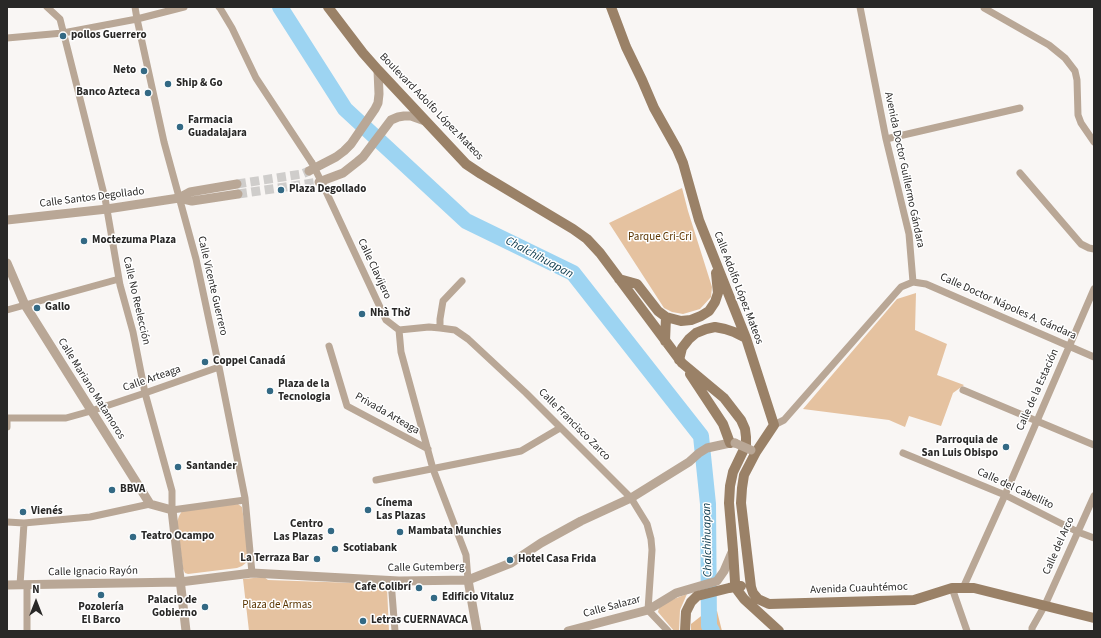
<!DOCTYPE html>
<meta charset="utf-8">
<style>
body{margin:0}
#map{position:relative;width:1101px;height:638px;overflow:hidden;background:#f9f6f4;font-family:"Source Sans 3",sans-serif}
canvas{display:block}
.frame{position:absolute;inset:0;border:8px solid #292827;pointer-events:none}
.north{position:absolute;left:16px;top:582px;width:40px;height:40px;-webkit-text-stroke:3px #fff;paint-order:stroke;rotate:0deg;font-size:11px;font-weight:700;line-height:16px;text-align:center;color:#292827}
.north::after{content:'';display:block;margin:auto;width:14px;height:18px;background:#292827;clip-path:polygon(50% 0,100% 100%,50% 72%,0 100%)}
</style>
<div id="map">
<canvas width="1101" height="638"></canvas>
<div class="frame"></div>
<div class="north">N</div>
</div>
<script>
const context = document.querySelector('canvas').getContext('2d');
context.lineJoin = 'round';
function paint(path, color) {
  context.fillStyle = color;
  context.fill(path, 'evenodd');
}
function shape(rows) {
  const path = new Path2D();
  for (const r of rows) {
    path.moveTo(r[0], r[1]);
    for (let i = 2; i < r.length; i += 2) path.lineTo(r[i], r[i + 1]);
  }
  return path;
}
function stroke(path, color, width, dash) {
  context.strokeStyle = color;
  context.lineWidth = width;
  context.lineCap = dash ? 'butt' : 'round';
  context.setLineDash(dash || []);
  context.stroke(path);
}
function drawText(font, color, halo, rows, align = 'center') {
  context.font = font + ' "Source Sans 3",sans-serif';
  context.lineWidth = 3;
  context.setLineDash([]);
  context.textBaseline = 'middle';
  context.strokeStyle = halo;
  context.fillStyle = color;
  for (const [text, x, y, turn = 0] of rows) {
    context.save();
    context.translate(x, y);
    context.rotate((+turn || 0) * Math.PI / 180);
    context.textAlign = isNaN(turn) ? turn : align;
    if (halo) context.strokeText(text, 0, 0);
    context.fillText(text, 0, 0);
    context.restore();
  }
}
paint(shape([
 [682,188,688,211,712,287,711,297,700,309,683,314,672,312,664,308,609,223],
 [916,293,915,330,947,344,937,375,964,385,953,393,941,426,909,416,905,427,889,420,803,409,897,299],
 [238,504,242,507,249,556,247,562,242,566,237,568,188,574,185,573,183,569,177,522,179,516,182,511],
 [264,577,268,580,384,584,387,587,389,631,249,631,243,579],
 [687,594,680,610,679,631,674,631,658,612,659,608,666,602]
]), '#e5c2a0');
paint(shape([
 [717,611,722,631,691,631,691,624,705,613]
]), '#e3bb93');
stroke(shape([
 [280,7,345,109,466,221,573,273,701,436,708,504,709,626,712,631]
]), '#9dd4f2', 16);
stroke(shape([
 [237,184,302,174,309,171],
 [238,194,319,182]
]), '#cfcdcb', 9, [9, 4.5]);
stroke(shape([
 [47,7,60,19,105,198,120,285,133,332,145,393,172,491,172,510,245,500],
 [135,7,137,19,164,142,196,259,219,367,245,498,252,573],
 [219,7,220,8,232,28,256,78,312,163],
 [860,7,886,139,909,234,913,282],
 [984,7,984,8,1049,45,1065,58,1075,71,1077,80,1078,115,1081,123,1094,142],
 [7,38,63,33,137,19,184,7],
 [886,139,1020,108],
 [1020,173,1081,244,1089,248,1094,249],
 [323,185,386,320,399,330,401,352,433,469,466,555,468,580],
 [7,310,119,279],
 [440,328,440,319,443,301,462,281],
 [399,330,429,327,440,328,455,330,468,339,526,393,631,498,647,524,651,539,652,550,648,610,668,631],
 [329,346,347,406,428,449],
 [963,390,1094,445],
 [7,418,66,418,91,411,145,393,219,367],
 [774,425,784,420,901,287,913,282,926,284,1094,357],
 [7,427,7,418],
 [903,453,1005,495,1078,532,1094,538],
 [376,480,521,451,560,428],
 [7,522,24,523,90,517,150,504],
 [391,581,395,631],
 [20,585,24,523],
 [27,585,27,631],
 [952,588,967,631],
 [963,588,1005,495,1094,289],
 [1032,631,1032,628,1045,605,1094,496]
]), '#b9a796', 7);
stroke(shape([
 [309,171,336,157,344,151,351,144,375,109,378,103,379,94,378,70],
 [319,182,343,173,357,162,363,157,391,120,398,117,404,116,411,116,425,121],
 [179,198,190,192,237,184],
 [7,220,107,209,179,198,192,201,238,194],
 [7,263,25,305,150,504,172,510,186,631],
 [468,580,477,631],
 [7,585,180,582,252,573,399,581,468,580,511,563,541,543,581,521,631,498,689,462,699,453,707,448,730,443,735,443],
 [568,631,648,610,676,593,717,581,724,571,733,550]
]), '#b9a796', 9);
stroke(shape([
 [328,7,363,53,378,70,466,164,481,174,573,229,587,239,600,253,682,363,724,398,741,420,745,429,746,437,746,445,733,472,730,486,729,503,733,550,735,582,735,587,744,599,779,631],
 [611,7,626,47,642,80,654,108,677,149,683,163,699,220,746,338,774,425,756,452,744,475,742,488,741,503,751,587,753,593,758,599,769,604,914,600,952,588,974,588,1094,618],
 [619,279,637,284,658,311,666,317,681,321,691,320,701,316,709,311,715,302,718,293,716,273],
 [665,341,666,317],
 [679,360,682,348,689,339,696,333,706,329,715,327,725,329,734,332,746,338],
 [690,374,723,424,730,443],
 [685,631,686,612,691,602,697,596,729,588,741,586]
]), '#9a8167', 10);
stroke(shape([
 [312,163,323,185]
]), '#b9a796', 7);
stroke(shape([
 [735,443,751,450]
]), '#b9a796', 9);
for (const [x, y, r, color] of [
 [63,36,4,"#336984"],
 [144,71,4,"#336984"],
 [168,84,4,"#336984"],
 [148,93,4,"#336984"],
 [180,127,4,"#336984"],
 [281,190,4,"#336984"],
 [84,241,4,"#336984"],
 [37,308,4,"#336984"],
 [362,314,4,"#336984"],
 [205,362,4,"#336984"],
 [270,391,4,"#336984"],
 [1006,447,4,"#336984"],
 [178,467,4,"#336984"],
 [112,490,4,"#336984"],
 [368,510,4,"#336984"],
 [23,512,4,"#336984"],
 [331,531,4,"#336984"],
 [400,532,4,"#336984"],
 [133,537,4,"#336984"],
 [335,549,4,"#336984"],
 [317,559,4,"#336984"],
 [510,560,4,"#336984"],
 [419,588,4,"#336984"],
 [101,595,4,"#336984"],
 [434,598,4,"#336984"],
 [205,607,4,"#336984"],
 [363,621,4,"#336984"]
]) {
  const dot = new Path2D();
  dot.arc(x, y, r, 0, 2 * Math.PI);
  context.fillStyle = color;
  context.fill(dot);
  stroke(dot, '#fff', 1.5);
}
drawText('bold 11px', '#292827', '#fff', [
 ["pollos Guerrero",71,36],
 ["Neto",136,71,"right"],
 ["Ship & Go",176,84],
 ["Banco Azteca",140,93,"right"],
 ["Farmacia",188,121],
 ["Guadalajara",188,134],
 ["Plaza Degollado",289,190],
 ["Moctezuma Plaza",92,241],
 ["Gallo",45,308],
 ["Nhà Thờ",370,314],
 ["Coppel Canadá",213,362],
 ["Plaza de la",278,385],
 ["Tecnologia",278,398],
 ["Parroquia de",998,441,"right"],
 ["San Luis Obispo",998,454,"right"],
 ["Santander",186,467],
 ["BBVA",120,490],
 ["Cínema",376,504],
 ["Las Plazas",376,517],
 ["Vienés",31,512],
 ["Centro",323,525,"right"],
 ["Las Plazas",323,538,"right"],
 ["Mambata Munchies",408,532],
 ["Teatro Ocampo",141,537],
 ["Scotiabank",343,549],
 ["La Terraza Bar",309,559,"right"],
 ["Hotel Casa Frida",518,560],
 ["Cafe Colibrí",411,588,"right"],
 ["Edificio Vitaluz",442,598],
 ["Palacio de",197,601,"right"],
 ["Gobierno",197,614,"right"],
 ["Pozolería",101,608,"center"],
 ["El Barco",101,621,"center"],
 ["Letras CUERNAVACA",371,621]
], 'left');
drawText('11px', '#292827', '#fff', [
 ["Boulevard Adolfo López Mateos",431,107,46],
 ["Avenida Doctor Guillermo Gándara",904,170,78],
 ["Calle Santos Degollado",92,198,-7],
 ["Calle Clavijero",374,269,65],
 ["Calle Vicente Guerrero",212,286,77],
 ["Calle Adolfo López Mateos",738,288,69],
 ["Calle No Reelección",136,301,77],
 ["Calle Doctor Nápoles A. Gándara",1008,307,24],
 ["Calle Arteaga",152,379,-19],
 ["Calle Mariano Matamoros",91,389,58],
 ["Calle de la Estación",1038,390,-66],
 ["Privada Arteaga",387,414,30],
 ["Calle Francisco Zarco",574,425,45],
 ["Calle del Cabellito",1015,489,25],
 ["Calle del Arco",1059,546,-66],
 ["Calle Gutemberg",426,568,-1],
 ["Calle Ignacio Rayón",93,572,-1],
 ["Avenida Cuauhtémoc",859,589,-2],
 ["Calle Salazar",612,607,-15]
]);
drawText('11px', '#5a3400', '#fff', [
 ["Parque Cri-Cri",660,238],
 ["Plaza de Armas",277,606]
]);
drawText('italic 12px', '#003145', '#fff', [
 ["Chalchihuapan",539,258,28],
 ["Chalchihuapan",708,540,-91]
]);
</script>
